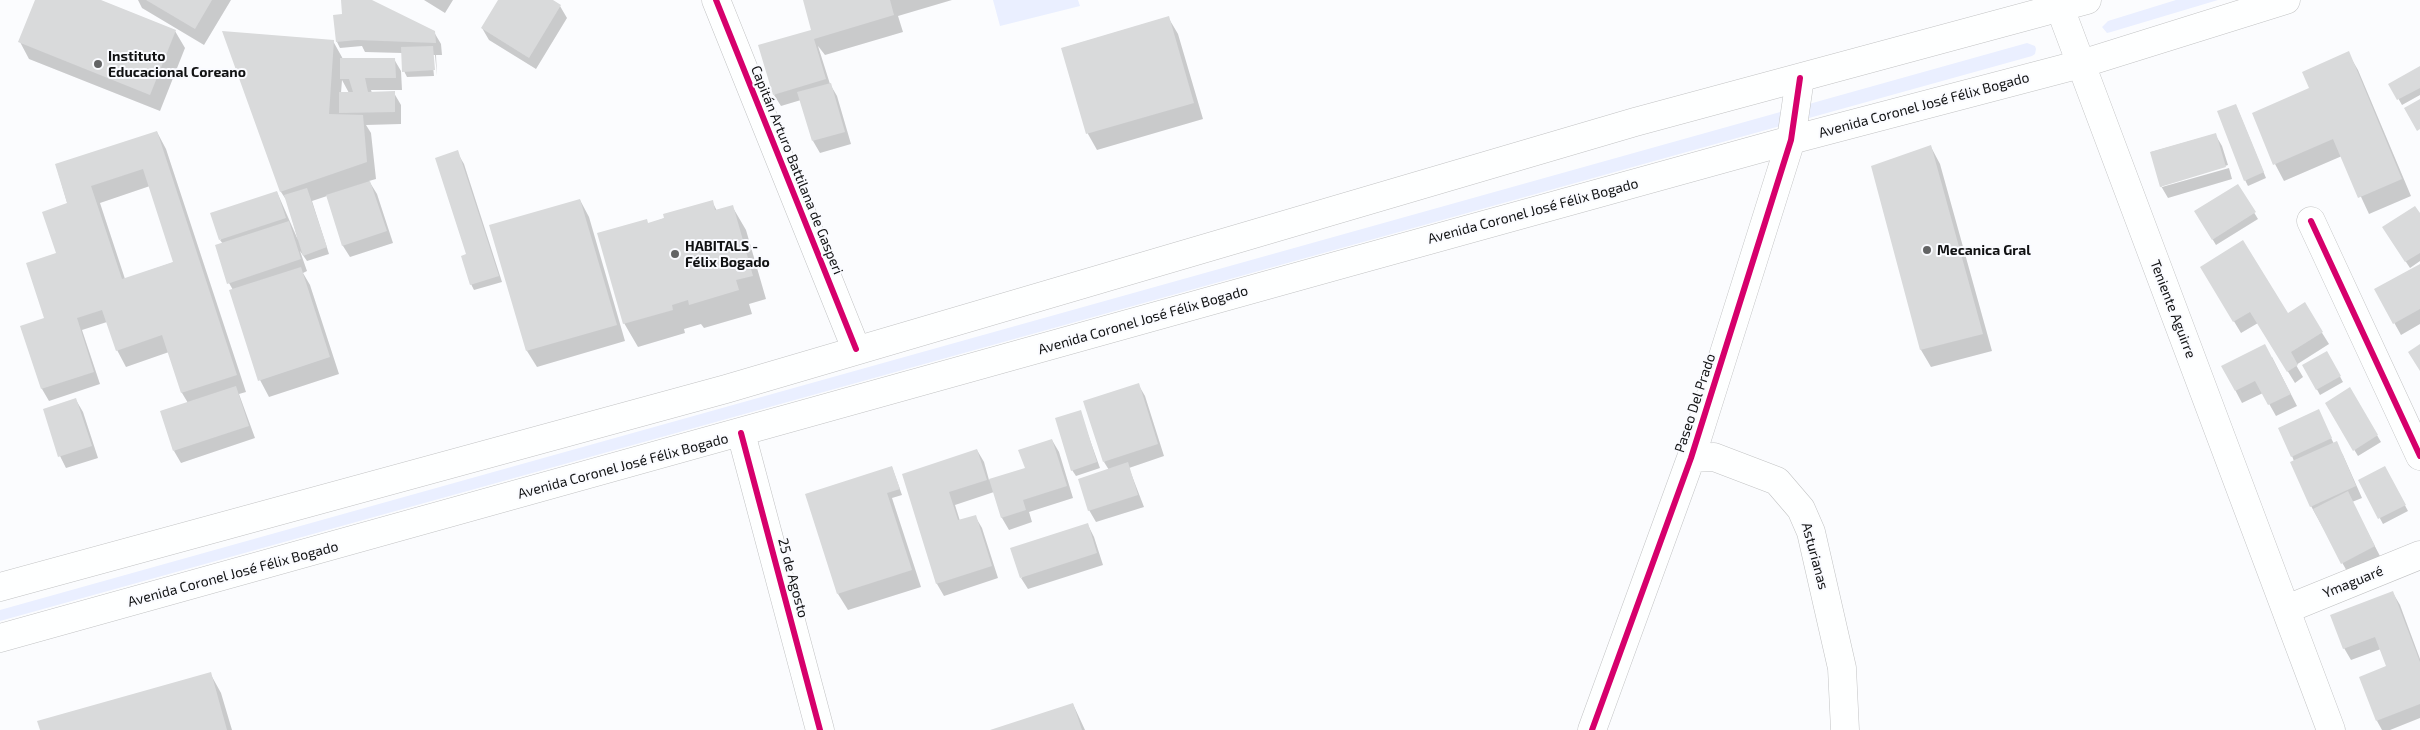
<!DOCTYPE html>
<meta charset="utf-8">
<style>
body{margin:0}
canvas{display:block;background:#fbfcfe}
</style>
<canvas width="2420" height="730"></canvas>
<script>
const context = document.querySelector('canvas').getContext('2d');
context.lineJoin = 'round';
function paint(path, color) {
  context.fillStyle = color;
  context.fill(path, 'evenodd');
}
function shape(rows) {
  const path = new Path2D();
  for (const r of rows) {
    path.moveTo(r[0], r[1]);
    for (let i = 2; i < r.length; i += 2) path.lineTo(r[i], r[i + 1]);
  }
  return path;
}
function stroke(path, color, width, dash) {
  context.strokeStyle = color;
  context.lineWidth = width;
  context.lineCap = dash ? 'butt' : 'round';
  context.setLineDash(dash || []);
  context.stroke(path);
}
function drawText(font, color, halo, rows, align = 'center') {
  context.font = font + ' "Exo 2",sans-serif';
  context.lineWidth = 4;
  context.setLineDash([]);
  context.textBaseline = 'middle';
  context.strokeStyle = halo;
  context.fillStyle = color;
  for (const [text, x, y, turn = 0] of rows) {
    context.save();
    context.translate(x, y);
    context.rotate((+turn || 0) * Math.PI / 180);
    context.textAlign = isNaN(turn) ? turn : align;
    if (halo) context.strokeText(text, 0, 0);
    context.fillText(text, 0, 0);
    context.restore();
  }
}
paint(shape([
 [993,0,1078,0,1080,6,1000,26],
 [2176,0,2218,0,2111,32,2107,33,2102,27,2108,21],
 [2027,43,2035,46,2036,49,2035,54,2032,56,0,621,0,610]
]), '#eaefff');
paint(shape([
 [36,0,98,0,175,31,185,48,160,111,29,59,20,42],
 [138,0,231,0,204,45,142,8],
 [342,0,369,0,434,32,441,44,442,55,436,55,437,76,435,55,432,55,434,76,407,77,404,71,402,53,365,52,362,46,340,48,337,42,343,15],
 [424,0,453,0,445,13],
 [499,0,550,0,560,6,567,18,536,69,489,40,482,28],
 [804,0,952,0,898,16,903,32,825,55,818,46,830,84,837,96,851,144,820,153,813,141,801,100,781,106,774,95,814,36],
 [1168,17,1178,34,1203,119,1097,150,1088,134,1063,48],
 [224,32,333,41,343,59,394,59,401,71,402,90,371,90,372,93,394,93,401,105,401,124,366,125,371,133,376,179,369,181,377,194,393,243,350,257,343,246,327,196,312,201,329,254,307,261,300,251,307,271,303,273,310,285,339,374,269,397,260,380,233,290,229,283,223,244,220,240,277,192,298,240,287,201,281,192],
 [342,80,349,93,341,93],
 [2348,53,2358,70,2411,196,2369,214,2342,156,2284,181,2275,164,2311,89],
 [2420,68,2420,95,2402,105,2390,84],
 [2236,105,2266,178,2248,186,2245,180],
 [157,132,166,149,246,392,239,394,255,438,181,463,174,451,188,403,182,393,169,352,126,367,117,350,107,322,82,330,100,384,49,401,42,389,21,327,46,319,57,254,69,209,56,165],
 [150,186,174,262,125,279,100,203],
 [2215,134,2222,146,2228,165,2162,185,2162,187,2229,168,2232,179,2168,198,2161,186,2151,152],
 [1931,147,1940,164,1992,351,1931,367,1921,350,1873,167],
 [457,152,464,164,502,282,474,290,471,284],
 [2238,186,2258,219,2216,245,2196,212],
 [580,200,589,217,625,341,537,367,527,351,491,226],
 [712,201,717,211,732,206,746,230,766,299,749,304,752,314,704,328,701,324,684,329,685,333,638,347,624,323,648,224],
 [2420,216,2420,261,2410,268,2387,233],
 [2420,265,2420,324,2401,335,2376,290],
 [2202,268,2287,315,2304,304,2329,344,2296,365,2303,377,2295,383,2258,323,2241,333],
 [2327,353,2343,382,2320,395,2304,366],
 [2272,357,2297,406,2276,416,2263,393,2242,403,2223,367],
 [1138,384,1145,396,1164,456,1129,468,1144,507,1096,522,1089,510,1109,470,1104,462],
 [2350,389,2381,442,2358,456,2326,403],
 [76,400,83,412,98,458,66,468,60,456],
 [1080,412,1100,468,1076,476,1072,470],
 [2321,417,2334,444,2336,443,2343,455,2362,498,2352,502,2381,558,2349,575,2311,506,2292,456],
 [1052,440,1059,452,1073,498,1029,512,1032,522,1009,530,1002,518,994,492,955,505,960,521,975,516,982,528,998,578,944,596,937,584,903,475,977,450,984,462,989,480,1026,469],
 [892,467,902,495,892,498,921,587,848,610,838,594],
 [2385,468,2408,511,2383,524,2360,481],
 [1088,525,1094,537,1103,565,1028,589,1021,578],
 [2393,593,2400,605,2420,659,2420,718,2390,730,2382,730,2377,721,2388,667,2381,649,2351,660,2344,648],
 [210,673,221,693,232,730,41,730],
 [1073,704,1085,730,993,730]
]), '#0003');
paint(shape([
 [35,0,101,0,176,30,150,95,18,42],
 [146,0,212,0,195,29],
 [341,0,372,0,435,31,436,43,357,40,336,42,333,15,342,14],
 [498,0,553,0,561,5,529,58,481,28],
 [803,0,890,0,894,15,814,39,826,79,773,95,758,45,811,30],
 [1169,16,1194,103,1086,134,1061,48],
 [222,31,334,40,329,114,363,115,367,162,280,192],
 [433,46,435,70,402,72,401,47],
 [2349,51,2402,179,2358,198,2333,139,2273,165,2252,113,2309,88,2302,72],
 [340,58,395,58,396,78,365,78,368,92,395,91,395,112,339,113,339,92,353,92,349,79,340,79],
 [2420,66,2420,88,2397,100,2388,84],
 [831,83,845,132,812,141,797,92],
 [2420,99,2420,129,2417,131,2404,108],
 [2236,104,2264,172,2244,181,2217,111],
 [157,131,237,375,181,393,162,335,116,351,102,310,77,318,94,372,41,389,20,326,44,318,26,263,56,253,42,212,67,203,55,164],
 [143,169,173,262,122,279,91,186],
 [2216,133,2226,167,2160,187,2150,152],
 [1931,145,1983,334,1920,350,1871,166],
 [458,150,499,276,470,285,461,256,466,254,435,158],
 [370,181,387,231,342,246,326,195],
 [2238,184,2256,212,2212,240,2194,211],
 [307,188,327,247,303,256,284,195],
 [277,191,286,218,219,240,210,213],
 [580,199,617,325,526,351,489,225],
 [713,200,715,210,733,205,753,276,736,280,739,290,689,305,688,300,672,305,673,310,623,324,597,233,647,219,648,223,664,218,663,214],
 [2415,206,2420,213,2420,253,2405,262,2382,227],
 [289,221,301,259,227,284,215,245],
 [2243,240,2288,313,2305,302,2323,332,2291,352,2298,365,2287,372,2250,312,2233,322,2200,267],
 [2420,264,2420,309,2393,324,2374,289],
 [301,267,330,357,258,381,229,290],
 [2265,344,2291,394,2268,405,2255,381,2235,391,2221,366],
 [2420,344,2420,371,2408,352],
 [2327,351,2341,376,2316,390,2302,365],
 [1139,383,1158,444,1103,462,1083,401],
 [236,386,249,426,173,451,160,411],
 [2350,387,2378,435,2353,451,2325,403],
 [76,398,92,446,58,457,43,409],
 [2319,409,2332,438,2291,457,2278,428],
 [1081,410,1097,462,1071,471,1055,418],
 [1052,439,1067,486,1023,500,1026,510,1001,518,989,479,1025,468,1018,450],
 [2337,441,2356,486,2310,507,2290,462],
 [977,449,987,480,949,492,958,520,976,515,992,566,936,584,902,474],
 [1128,462,1138,495,1088,511,1078,479],
 [892,466,900,489,887,493,912,570,837,594,805,494],
 [2385,466,2406,505,2378,519,2358,480],
 [2348,491,2375,546,2341,564,2313,509],
 [1088,523,1097,553,1020,578,1010,548],
 [2393,591,2420,662,2420,704,2376,721,2359,677,2386,666,2375,637,2343,649,2330,615],
 [211,672,227,730,40,730,37,721],
 [1073,703,1082,730,990,730]
]), '#d9dadb');
const minor = shape([
 [716,0,856,349],
 [2311,221,2420,456],
 [741,433,820,730],
 [1691,458,1714,457,1777,481,1801,509,1811,532,1842,668,1845,730],
 [2287,609,2420,555],
 [1592,730,1691,458,1791,140,1800,78]
]);
const major = shape([
 [2060,8,2331,730],
 [0,587,726,389,1635,122,2087,0],
 [0,638,1332,267,1791,140,2081,64,2286,0]
]);
stroke(minor, '#c2c3c4', 29);
stroke(major, '#c2c3c4', 29);
stroke(minor, '#feffff', 28);
stroke(major, '#feffff', 28);
stroke(shape([
 [716,0,856,349],
 [2311,221,2420,456],
 [741,433,820,730],
 [1592,730,1691,458,1791,140,1800,78]
]), '#d6006c', 6);
for (const [x, y, r, color] of [
 [98,64,5,"#636465"],
 [1927,250,5,"#636465"],
 [675,254,5,"#636465"]
]) {
  const dot = new Path2D();
  dot.arc(x, y, r, 0, 2 * Math.PI);
  context.fillStyle = color;
  context.fill(dot);
  stroke(dot, '#fafbff', 2);
}
drawText('bold 14px', '#111213', '#fafbff', [
 ["Instituto",108,56],
 ["Educacional Coreano",108,72],
 ["HABITALS -",685,246],
 ["Félix Bogado",685,262],
 ["Mecanica Gral",1937,250]
], 'left');
drawText('14px', '#111213', '#fafbff', [
 ["Avenida Coronel José Félix Bogado",1924,105,-15],
 ["Capitán Arturo Battilana de Gasperi",797,170,68],
 ["Avenida Coronel José Félix Bogado",1533,211,-15],
 ["Teniente Aguirre",2173,309,69],
 ["Avenida Coronel José Félix Bogado",1143,320,-16],
 ["Paseo Del Prado",1695,403,-72],
 ["Avenida Coronel José Félix Bogado",623,466,-15],
 ["Asturianas",1815,556,75],
 ["Avenida Coronel José Félix Bogado",233,574,-15],
 ["25 de Agosto",793,578,75],
 ["Ymaguaré",2353,582,-22]
]);
</script>
